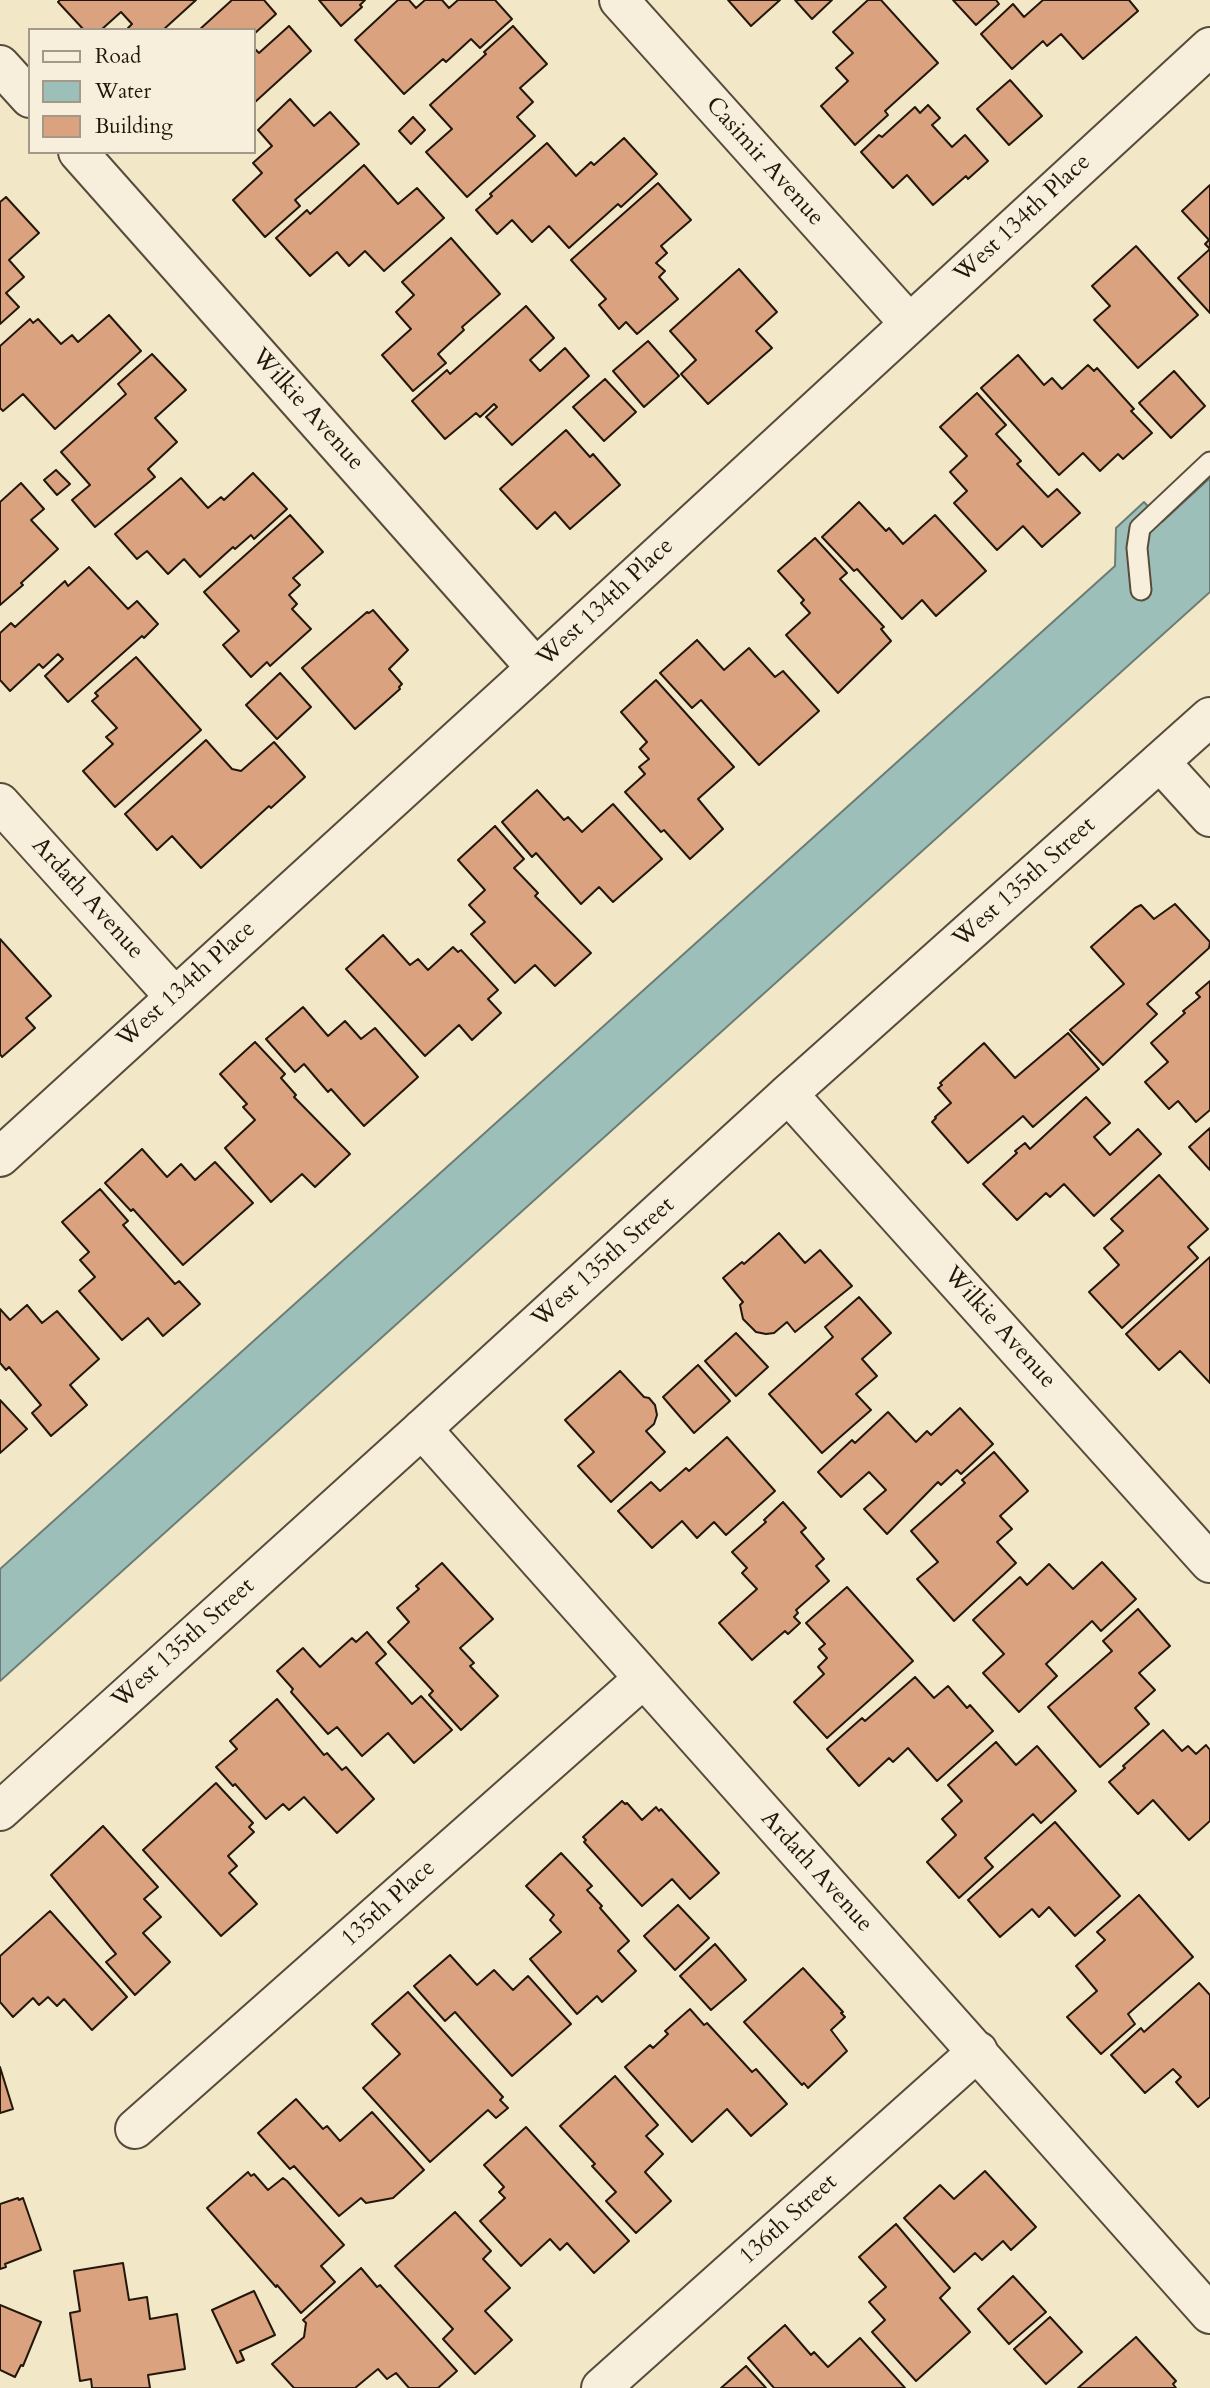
<!DOCTYPE html>
<style>
body{margin:0}
#map{position:relative;width:1210px;height:2388px;overflow:hidden;background:#f2e7c7;font-family:Cardo,serif}
canvas{display:block}
.legend{position:absolute;left:28px;top:28px;width:228px;height:126px;box-sizing:border-box;background:#f7efdb;border:2px solid #a29988;margin:0;padding:9px 12px;list-style:none;font-size:21px;color:#23170c}
.legend li{display:flex;align-items:center;gap:14px;height:35px}
.legend b{width:35px;border:2px solid #a29988}
</style>
<div id="map">
<canvas width="1210" height="2388"></canvas>
<ul class="legend">
<li><b style="height:9px;background:#f7efdb"></b>Road</li>
<li><b style="height:19px;background:#9cbfba"></b>Water</li>
<li><b style="height:19px;background:#daa27f"></b>Building</li>
</ul>
</div>
<script>
const context = document.querySelector('canvas').getContext('2d');
context.lineJoin = 'round';
function paint(path, color) {
  context.fillStyle = color;
  context.fill(path, 'evenodd');
}
function shape(rows) {
  const path = new Path2D();
  for (const r of rows) {
    path.moveTo(r[0], r[1]);
    for (let i = 2; i < r.length; i += 2) path.lineTo(r[i], r[i + 1]);
  }
  return path;
}
function stroke(path, color, width, dash) {
  context.strokeStyle = color;
  context.lineWidth = width;
  context.lineCap = dash ? 'butt' : 'round';
  context.setLineDash(dash || []);
  context.stroke(path);
}
function drawText(font, color, halo, rows, align = 'center') {
  context.font = font + ' Cardo,serif';
  context.lineWidth = 7;
  context.setLineDash([]);
  context.textBaseline = 'middle';
  context.strokeStyle = halo;
  context.fillStyle = color;
  for (const [text, x, y, turn = 0] of rows) {
    context.save();
    context.translate(x, y);
    context.rotate((+turn || 0) * Math.PI / 180);
    context.textAlign = isNaN(turn) ? turn : align;
    if (halo) context.strokeText(text, 0, 0);
    context.fillText(text, 0, 0);
    context.restore();
  }
}
const water = shape([
 [1210,478,1210,592,0,1681,0,1569,1115,566,1116,528,1144,502,1162,522,1210,478]
]);
paint(water, '#9cbfba');
stroke(water, '#6c7c74', 2);
const building = shape([
 [60,0,196,0,163,30,129,30,128,28,132,24,121,12,101,30,84,30,58,2,60,0],
 [232,0,264,0,276,14,254,34,254,30,199,30,232,0],
 [319,0,365,0,360,5,362,7,341,26,319,0],
 [398,0,409,0,416,8,425,0,442,0,449,8,458,0,495,0,512,19,480,48,471,39,446,62,443,59,404,94,355,40,398,0],
 [728,0,780,0,751,26,728,0],
 [795,0,832,0,812,19,795,0],
 [868,0,881,0,938,63,885,111,888,115,855,145,821,106,848,81,836,68,853,53,833,32,868,0],
 [953,0,996,0,999,4,976,25,953,0],
 [1043,0,1129,0,1138,11,1083,59,1061,34,1047,46,1043,41,1012,69,981,34,1013,4,1024,17,1043,0],
 [289,26,311,51,254,103,254,48,259,53,289,26],
 [513,26,547,64,520,88,533,102,517,117,535,136,467,197,426,152,452,129,430,105,486,54,484,52,513,26],
 [1010,80,1042,116,1009,145,977,109,1010,80],
 [290,99,314,126,330,112,359,144,295,200,300,206,265,237,233,200,262,173,253,163,272,146,258,130,290,99],
 [928,105,940,118,932,125,952,147,965,135,988,161,968,179,966,176,933,205,907,175,893,188,861,152,879,135,882,137,915,107,920,113,928,105],
 [413,117,425,130,411,144,399,131,413,117],
 [624,138,657,174,621,207,618,204,569,248,549,226,532,242,512,220,497,234,476,210,492,196,490,194,547,143,576,176,591,162,594,165,624,138],
 [364,165,398,204,417,188,444,218,384,271,365,251,349,266,337,252,310,276,276,238,307,210,310,214,364,165],
 [658,183,691,220,661,246,667,253,656,263,665,271,659,277,678,299,637,334,626,322,619,329,599,305,606,299,571,260,658,183],
 [1210,185,1210,313,1178,278,1210,249,1205,244,1209,240,1182,211,1210,185],
 [6,197,39,233,9,260,24,277,6,293,19,307,0,324,0,202,6,197],
 [451,238,500,294,462,327,464,330,438,354,446,363,413,391,382,355,411,329,396,312,414,295,402,282,451,238],
 [1136,246,1198,315,1138,368,1094,320,1110,306,1092,286,1136,246],
 [739,269,777,312,756,331,772,348,708,404,681,374,696,360,670,331,739,269],
 [526,306,554,338,530,360,540,371,565,348,589,376,512,445,486,417,497,407,494,404,480,417,476,413,445,439,412,401,447,370,450,374,526,306],
 [109,315,141,351,55,429,23,394,3,411,0,408,0,346,30,319,33,323,38,319,61,344,72,335,78,342,109,315],
 [648,341,679,376,644,407,613,371,648,341],
 [152,354,186,390,155,418,177,442,148,469,155,477,95,527,72,500,90,485,61,452,126,394,118,384,152,354],
 [1018,355,1044,385,1052,378,1062,389,1088,365,1094,371,1097,368,1134,409,1131,411,1152,433,1123,459,1118,454,1100,471,1083,453,1059,475,981,388,1018,355],
 [1174,371,1205,406,1171,438,1139,403,1174,371],
 [605,379,636,412,604,441,573,407,605,379],
 [977,393,1006,425,996,434,1021,461,1017,464,1048,497,1057,489,1080,513,1042,547,1023,526,997,550,954,503,967,491,950,472,967,456,940,427,977,393],
 [566,430,590,457,593,454,620,485,570,529,555,512,537,529,500,489,566,430],
 [56,470,70,484,57,495,44,480,56,470],
 [253,473,287,509,254,539,251,535,235,549,233,547,200,577,184,559,168,574,147,551,137,559,115,534,181,478,208,508,221,497,224,500,253,473],
 [21,483,44,509,31,520,58,549,21,583,23,585,0,605,0,502,21,483],
 [859,502,886,531,889,528,903,544,935,515,986,571,936,616,922,600,902,619,857,569,854,571,822,537,859,502],
 [290,515,323,552,293,578,300,585,289,595,297,604,292,609,311,629,270,666,267,662,251,677,223,645,239,631,204,592,290,515],
 [815,538,847,573,840,579,884,627,881,629,891,641,838,693,786,635,810,613,801,603,804,600,778,571,815,538],
 [89,567,128,609,137,601,158,624,144,638,142,636,68,702,45,676,63,659,58,654,43,668,39,664,10,691,0,680,0,633,11,623,15,627,65,581,68,586,89,567],
 [373,610,408,650,389,669,402,684,399,687,400,689,355,729,302,668,367,612,369,613,373,610],
 [697,640,724,670,749,648,775,677,783,671,819,711,759,765,701,700,692,708,660,673,697,640],
 [136,657,201,730,115,807,83,771,113,744,106,737,117,728,92,701,98,696,95,693,136,657],
 [280,673,311,707,277,739,246,705,280,673],
 [656,680,734,767,698,799,723,829,690,859,664,830,661,832,625,792,645,774,639,767,649,759,640,749,647,742,621,712,656,680],
 [206,740,232,769,241,771,274,742,305,777,271,808,269,806,201,868,172,836,157,850,125,814,206,740],
 [537,790,564,820,568,817,582,832,613,804,662,859,613,902,599,887,581,904,536,853,532,857,502,822,537,790],
 [495,826,524,859,514,868,538,893,535,896,591,953,555,986,535,965,515,983,471,934,485,922,469,905,485,890,458,860,495,826],
 [1175,904,1210,942,1209,948,1147,1004,1157,1014,1103,1065,1070,1030,1124,984,1091,947,1135,908,1141,905,1154,919,1175,904],
 [383,935,410,965,418,959,428,970,453,947,458,952,461,950,498,990,488,999,501,1013,472,1040,459,1025,425,1056,346,969,383,935],
 [0,939,51,996,26,1018,35,1028,2,1057,0,1054,0,939],
 [1210,981,1210,1110,1196,1122,1178,1101,1169,1109,1145,1082,1168,1062,1151,1043,1185,1013,1183,1011,1200,997,1196,993,1210,981],
 [303,1007,328,1036,345,1021,361,1039,375,1028,418,1077,364,1126,331,1089,328,1092,304,1064,295,1072,266,1039,303,1007],
 [1068,1033,1099,1069,1033,1127,1023,1116,968,1163,932,1122,936,1118,935,1117,951,1103,938,1088,942,1085,940,1083,984,1043,1015,1078,1068,1033],
 [255,1042,285,1074,281,1078,296,1095,294,1097,350,1154,315,1187,302,1174,271,1202,225,1148,255,1120,243,1107,247,1104,220,1074,255,1042],
 [1086,1097,1110,1123,1094,1137,1110,1155,1138,1129,1161,1154,1094,1216,1064,1184,1050,1197,1046,1193,1017,1220,983,1184,1017,1153,1015,1151,1025,1143,1030,1149,1086,1097],
 [1210,1128,1210,1170,1189,1147,1210,1128],
 [142,1149,167,1177,181,1164,195,1180,215,1162,253,1203,183,1265,133,1209,131,1211,105,1183,142,1149],
 [1159,1175,1208,1229,1188,1247,1198,1258,1122,1328,1089,1292,1119,1265,1104,1248,1123,1231,1111,1219,1159,1175],
 [100,1189,128,1221,123,1225,175,1284,179,1281,200,1304,163,1336,148,1318,122,1340,79,1291,95,1277,80,1260,89,1252,62,1222,100,1189],
 [779,1233,805,1263,820,1250,852,1286,795,1332,787,1322,774,1333,766,1334,756,1332,743,1319,740,1305,743,1302,723,1278,742,1262,744,1264,779,1233],
 [1210,1257,1210,1383,1180,1351,1159,1370,1126,1334,1210,1257],
 [859,1297,891,1333,862,1359,877,1376,856,1394,871,1410,822,1453,769,1394,833,1337,825,1327,859,1297],
 [27,1305,42,1323,57,1311,99,1359,70,1385,87,1405,51,1436,32,1413,41,1405,9,1367,6,1370,0,1363,0,1309,10,1320,27,1305],
 [736,1333,768,1367,736,1396,705,1361,736,1333],
 [698,1365,730,1401,694,1433,663,1397,698,1365],
 [620,1371,644,1397,649,1398,655,1405,657,1415,654,1424,646,1431,665,1452,611,1502,578,1466,594,1452,565,1420,620,1371],
 [0,1400,27,1429,0,1453,0,1400],
 [960,1408,993,1444,961,1474,957,1470,941,1485,938,1482,887,1534,864,1509,886,1490,869,1472,841,1497,818,1472,852,1440,855,1443,888,1412,916,1442,927,1431,931,1435,960,1408],
 [727,1437,775,1491,726,1535,714,1522,697,1538,682,1521,652,1548,618,1511,651,1482,660,1491,686,1468,689,1471,727,1437],
 [994,1452,1028,1491,1000,1516,1012,1529,997,1542,1016,1563,954,1621,917,1579,938,1562,911,1531,965,1483,962,1480,994,1452],
 [783,1502,806,1528,801,1532,824,1559,816,1566,829,1581,796,1610,798,1613,794,1617,800,1623,788,1634,785,1631,752,1660,719,1623,757,1589,742,1573,747,1568,732,1552,766,1522,764,1520,783,1502],
 [1102,1562,1136,1599,1101,1631,1092,1621,1046,1664,1057,1676,1019,1712,983,1673,1004,1654,973,1620,1020,1577,1027,1585,1049,1564,1073,1589,1102,1562],
 [442,1563,493,1619,460,1648,474,1663,470,1666,498,1696,461,1730,429,1695,433,1691,388,1642,409,1622,397,1608,419,1589,416,1586,442,1563],
 [847,1587,913,1661,827,1738,794,1702,824,1674,818,1667,827,1658,819,1649,825,1644,806,1623,847,1587],
 [1138,1609,1170,1646,1139,1673,1155,1690,1135,1708,1149,1724,1100,1767,1048,1707,1112,1651,1103,1641,1138,1609],
 [367,1632,386,1654,376,1663,412,1704,421,1696,452,1730,414,1763,388,1733,362,1756,337,1727,328,1734,291,1692,293,1689,277,1671,303,1648,320,1667,352,1638,356,1642,367,1632],
 [915,1677,934,1698,948,1686,967,1708,970,1705,993,1731,937,1781,908,1748,893,1762,889,1758,859,1786,827,1749,862,1718,865,1721,915,1677],
 [277,1699,324,1755,327,1753,342,1770,346,1767,374,1799,337,1833,304,1797,289,1810,283,1804,266,1819,235,1784,233,1786,216,1767,237,1749,230,1741,277,1699],
 [1163,1730,1182,1751,1188,1746,1196,1754,1206,1745,1210,1750,1210,1821,1189,1840,1153,1800,1138,1814,1109,1782,1125,1768,1123,1766,1163,1730],
 [996,1742,1016,1765,1037,1746,1076,1791,1041,1823,1033,1814,985,1858,993,1867,959,1898,927,1862,956,1835,942,1819,962,1801,948,1785,996,1742],
 [216,1783,253,1823,249,1827,254,1832,228,1856,237,1866,229,1873,257,1904,221,1936,143,1850,216,1783],
 [622,1801,625,1804,627,1803,642,1820,656,1807,659,1811,661,1809,719,1873,690,1899,672,1879,642,1906,584,1842,586,1840,583,1837,622,1801],
 [1055,1822,1120,1896,1075,1936,1049,1907,1039,1917,1032,1909,1000,1937,968,1900,1055,1822],
 [103,1826,158,1887,144,1899,161,1917,143,1933,170,1962,135,1995,106,1962,116,1954,51,1875,103,1826],
 [561,1853,592,1886,587,1890,602,1906,600,1908,629,1941,618,1951,636,1971,602,2002,597,1996,577,2014,530,1959,561,1932,550,1920,554,1915,526,1886,561,1853],
 [1139,1895,1193,1957,1128,2014,1135,2024,1101,2054,1067,2017,1097,1991,1076,1966,1105,1940,1097,1932,1139,1895],
 [678,1905,709,1938,675,1970,644,1936,678,1905],
 [50,1911,127,1997,92,2030,64,1999,57,2006,48,1997,39,2005,33,1998,13,2017,0,2002,0,1956,50,1911],
 [715,1944,746,1980,711,2010,680,1976,715,1944],
 [450,1955,477,1985,494,1970,513,1990,528,1976,571,2024,512,2076,455,2012,445,2021,414,1986,450,1955],
 [803,1968,843,2012,841,2013,845,2017,831,2030,847,2051,808,2088,804,2083,802,2085,744,2022,803,1968],
 [1199,1983,1210,1995,1210,2097,1198,2107,1176,2082,1181,2077,1173,2069,1145,2093,1111,2055,1141,2028,1144,2032,1199,1983],
 [408,1992,503,2097,500,2100,508,2108,496,2118,488,2110,430,2162,363,2088,400,2054,372,2024,408,1992],
 [690,2009,704,2025,707,2023,752,2072,756,2069,787,2104,751,2136,727,2109,692,2142,625,2067,650,2045,653,2048,668,2034,665,2031,690,2009],
 [0,2067,13,2109,0,2113,0,2067],
 [615,2076,658,2125,646,2136,663,2154,645,2172,671,2201,636,2233,606,2201,616,2192,592,2166,595,2164,560,2126,615,2076],
 [296,2099,323,2129,327,2126,340,2141,372,2112,424,2170,393,2198,366,2203,361,2198,339,2216,294,2166,290,2169,258,2133,296,2099],
 [526,2127,629,2241,594,2273,567,2243,560,2250,550,2239,521,2266,480,2221,505,2198,499,2192,504,2187,484,2165,526,2127],
 [985,2171,1036,2227,1011,2250,1003,2241,982,2260,975,2253,954,2272,904,2218,940,2185,954,2199,985,2171],
 [248,2172,251,2176,254,2174,268,2190,283,2178,287,2181,344,2245,321,2266,335,2282,301,2313,277,2285,276,2287,207,2208,248,2172],
 [18,2198,19,2200,23,2198,41,2250,5,2264,6,2267,0,2269,0,2204,18,2198],
 [455,2212,491,2251,483,2259,510,2288,485,2311,512,2340,475,2374,443,2339,453,2329,395,2266,455,2212],
 [896,2224,950,2288,940,2298,970,2332,916,2381,872,2332,885,2320,869,2302,886,2287,859,2257,896,2224],
 [123,2263,129,2300,147,2297,150,2319,177,2314,185,2369,148,2375,150,2388,92,2388,91,2379,80,2381,70,2313,80,2311,74,2271,123,2263],
 [361,2268,377,2287,380,2285,457,2371,438,2388,409,2388,396,2373,387,2379,378,2369,355,2388,294,2388,272,2364,304,2337,306,2323,303,2320,361,2268],
 [1013,2276,1046,2312,1009,2344,978,2309,1013,2276],
 [254,2291,275,2335,240,2351,244,2360,237,2363,212,2310,254,2291],
 [0,2305,41,2322,23,2366,21,2365,15,2377,0,2370,0,2305],
 [1050,2317,1082,2352,1046,2384,1014,2349,1050,2317],
 [785,2325,811,2355,814,2352,828,2367,860,2338,905,2388,774,2388,748,2358,785,2325],
 [1136,2337,1176,2381,1173,2384,1176,2388,1078,2388,1136,2337],
 [746,2366,766,2388,721,2388,746,2366]
]);
paint(building, '#daa27f');
stroke(building, '#23170c', 2);
const service = shape([
 [1141,590,1137,548,1140,528,1210,462]
]);
const minor = shape([
 [619,0,909,323],
 [0,65,30,98],
 [78,152,536,668],
 [1160,762,1210,817],
 [0,803,174,996],
 [788,1094,1210,1563],
 [0,1157,536,668,1210,47],
 [422,1429,1210,2314],
 [135,2129,643,1679],
 [601,2388,978,2051]
]);
const tertiary = shape([
 [0,1811,422,1429,788,1094,1210,717]
]);
stroke(service, '#574b3b', 23);
stroke(minor, '#574b3b', 42);
stroke(tertiary, '#574b3b', 42);
stroke(service, '#f7efdb', 19);
stroke(minor, '#f7efdb', 38);
stroke(tertiary, '#f7efdb', 38);
drawText('24px', '#23170c', '#f7efdb', [
 ["Casimir Avenue",764,162,48],
 ["West 134th Place",1023,219,-43],
 ["Wilkie Avenue",307,410,48],
 ["West 134th Place",606,603,-43],
 ["West 135th Street",1025,883,-42],
 ["Ardath Avenue",87,899,48],
 ["West 134th Place",187,985,-42],
 ["West 135th Street",604,1263,-42],
 ["Wilkie Avenue",999,1328,48],
 ["West 135th Street",184,1644,-42],
 ["Ardath Avenue",816,1872,48],
 ["135th Place",389,1904,-42],
 ["136th Street",789,2220,-42]
]);
</script>
